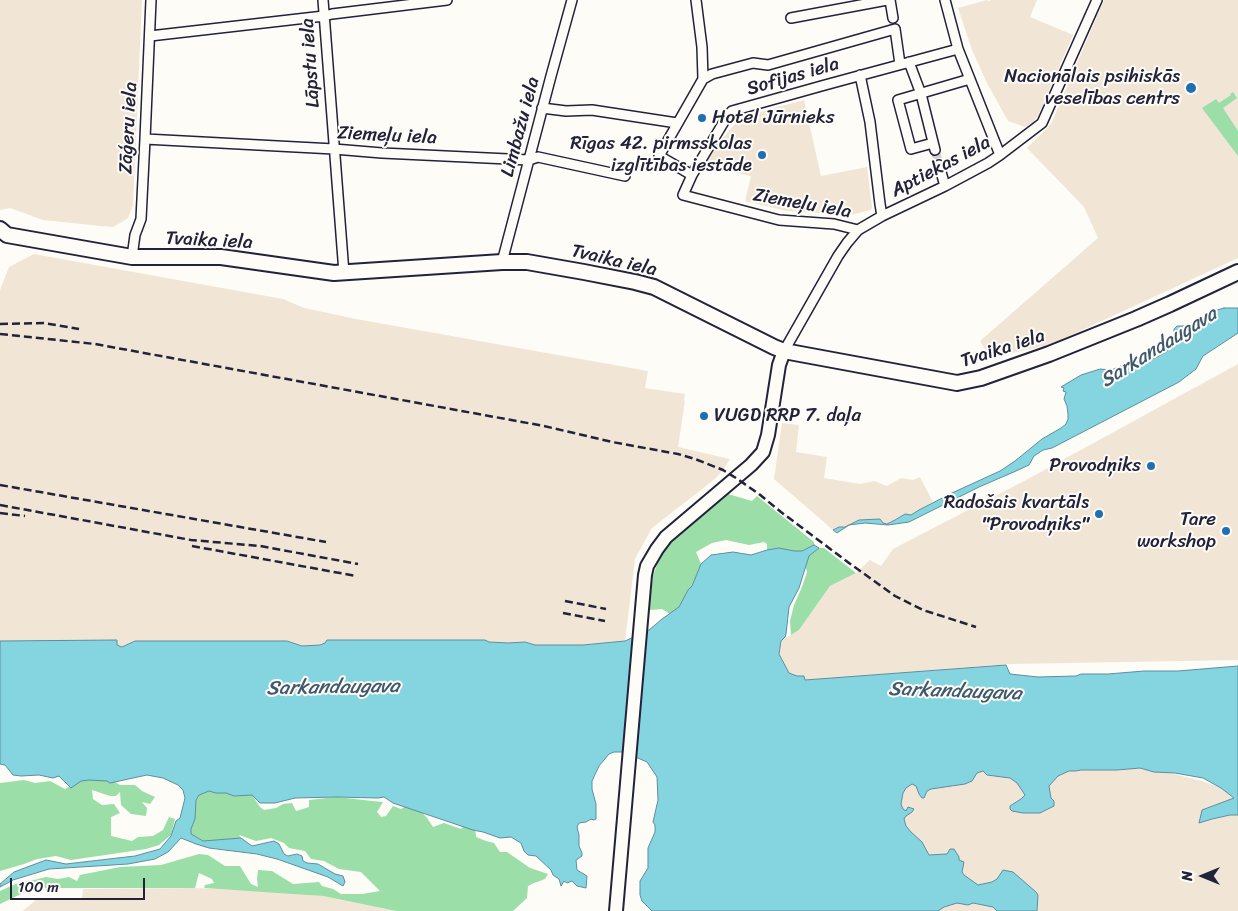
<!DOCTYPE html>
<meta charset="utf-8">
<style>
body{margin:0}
#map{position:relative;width:1238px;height:911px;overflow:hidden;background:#fdfcf7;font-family:Sriracha,sans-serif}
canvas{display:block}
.north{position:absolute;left:1178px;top:851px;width:50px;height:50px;-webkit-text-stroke:4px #fdfcf7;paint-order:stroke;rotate:270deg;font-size:14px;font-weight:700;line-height:20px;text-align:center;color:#22223b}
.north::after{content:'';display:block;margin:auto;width:18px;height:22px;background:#22223b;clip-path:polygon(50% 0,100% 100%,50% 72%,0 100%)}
.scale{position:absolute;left:10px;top:878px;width:135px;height:22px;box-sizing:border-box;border:2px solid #22223b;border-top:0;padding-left:6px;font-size:15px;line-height:18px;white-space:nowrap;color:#22223b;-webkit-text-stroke:4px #fdfcf7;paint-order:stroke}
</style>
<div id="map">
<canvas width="1238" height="911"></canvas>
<div class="north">N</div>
<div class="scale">100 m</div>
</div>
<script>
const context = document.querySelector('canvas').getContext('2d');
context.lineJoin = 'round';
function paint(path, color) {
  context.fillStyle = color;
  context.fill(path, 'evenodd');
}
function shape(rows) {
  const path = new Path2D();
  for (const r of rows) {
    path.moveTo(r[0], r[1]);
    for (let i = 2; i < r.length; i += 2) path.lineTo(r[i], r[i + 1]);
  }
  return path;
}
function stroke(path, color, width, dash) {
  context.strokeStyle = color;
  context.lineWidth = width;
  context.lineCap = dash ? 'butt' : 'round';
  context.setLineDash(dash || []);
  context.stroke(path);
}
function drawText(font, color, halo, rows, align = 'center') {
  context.font = font + ' Sriracha,sans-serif';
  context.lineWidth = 4;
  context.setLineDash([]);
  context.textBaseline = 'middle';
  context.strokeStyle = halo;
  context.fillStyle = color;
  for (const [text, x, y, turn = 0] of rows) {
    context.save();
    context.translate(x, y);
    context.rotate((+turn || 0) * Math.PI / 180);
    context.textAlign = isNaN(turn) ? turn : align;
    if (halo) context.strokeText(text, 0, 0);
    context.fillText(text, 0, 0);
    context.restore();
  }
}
paint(shape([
 [0,0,142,0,133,205,128,218,122,222,113,227,101,226,43,220,10,208,0,210],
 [987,0,988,1,992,0,1037,0,1030,17,1073,35,1038,116,1033,122,1025,127,1008,121,987,83,972,50,958,8],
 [1104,0,1238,0,1238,258,1052,344,990,358,980,341,1098,238,1084,207,1027,148,1051,124],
 [804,100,821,176,867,167,872,207,871,210,851,215,787,211,745,201,751,176,705,167,704,160,741,117],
 [34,254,283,299,304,308,356,319,648,371,645,388,685,394,684,400,685,401,678,447,730,459,723,470,715,479,652,528,635,559,625,641,583,645,535,645,525,642,508,643,489,642,485,640,327,640,325,643,320,645,302,646,287,641,135,641,122,647,117,645,117,640,0,641,0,290,9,267],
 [1238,364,1238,660,1012,664,805,680,804,676,797,676,789,673,779,654,781,641,799,630,830,586,856,573,870,560,881,566,893,549,1026,480],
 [782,423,799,425,796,452,827,457,824,478,860,484,874,481,887,486,901,478,913,480,920,477,933,502,911,515,905,514,895,520,887,524,883,523,880,519,859,520,845,527,839,527,833,530,774,479],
 [1102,756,1202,781,1221,788,1234,798,1200,822,1230,815,1238,815,1238,911,930,911,906,842,894,789,917,774],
 [195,888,279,892,323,896,396,911,23,911,38,898,82,899,83,889]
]), '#f1e6d5');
paint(shape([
 [1233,92,1237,98,1223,108,1238,131,1238,156,1202,108,1216,99,1219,103,1231,95,1230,94],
 [728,494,752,501,757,496,814,542,814,545,802,551,794,551,779,548,767,550,767,544,764,542,749,545,726,540,712,543,696,552,701,564,692,586,688,590,679,607,670,614,662,609,649,610,653,576,658,562,666,548,676,537],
 [819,548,824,548,856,573,830,586,799,630,791,635,790,621,794,605,802,587,807,572,806,568,807,560,809,556],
 [107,777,120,785,135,785,142,791,155,797,150,804,142,802,147,808,146,816,131,814,121,805,120,792,116,796,110,796,92,790,93,799,102,805,114,804,120,813,111,817,111,836,132,841,138,837,153,836,163,830,169,817,175,819,171,835,159,845,146,849,71,860,56,856,37,859,24,864,0,871,0,783,24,780,35,783,50,781,65,789,84,778],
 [209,791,216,793,226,793,234,796,252,795,260,807,264,810,276,808,283,804,292,803,296,811,309,807,309,800,337,797,372,801,383,802,377,812,381,817,386,816,393,806,401,809,411,803,418,808,427,818,433,827,444,823,461,829,466,824,475,826,476,837,486,841,494,843,500,852,507,852,530,868,548,874,545,879,534,883,528,886,527,898,513,911,396,911,323,896,204,888,205,885,214,883,212,879,199,873,195,888,45,888,23,893,0,904,0,891,20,882,34,880,46,877,58,879,69,877,77,881,80,875,120,867,161,865,199,854,208,855,225,866,240,866,251,884,258,887,257,879,258,870,272,871,293,884,319,882,322,886,333,889,341,894,362,894,380,891,361,872,339,869,324,861,311,859,305,851,289,848,284,843,271,838,256,841,239,835,241,838,203,841,191,834,191,829,195,819,196,800,199,795]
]), '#9bdea8');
const water = shape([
 [1224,308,1238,308,1238,333,1203,356,1196,369,1179,382,1052,448,1043,450,1034,456,1029,465,1016,471,979,487,909,522,888,525,865,523,849,525,837,533,833,530,839,527,845,527,859,520,880,519,883,523,887,524,895,520,905,514,911,515,919,510,952,493,1000,471,1015,461,1042,439,1061,428,1066,424,1068,419,1068,414,1067,406,1064,399,1066,392,1063,391,1064,388,1061,387,1081,375,1100,369,1111,370,1131,362,1138,361,1148,361,1157,357,1166,352,1169,347,1174,336,1174,329,1177,326,1184,326,1204,321,1217,310,1224,308],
 [814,545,819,548,809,556,799,588,789,607,786,634,785,637,781,641,779,654,789,673,797,676,804,676,805,680,1006,665,1010,674,1038,677,1076,676,1081,674,1108,674,1144,671,1178,671,1238,666,1238,815,1230,815,1212,819,1199,823,1202,810,1234,798,1221,788,1203,778,1175,773,1154,772,1140,768,1117,770,1081,770,1076,771,1069,771,1058,776,1049,786,1051,798,1054,801,1054,806,1040,813,1023,813,1012,811,1010,809,1010,806,1021,799,1025,795,1017,783,1010,778,987,775,983,771,977,773,972,781,965,784,931,789,927,791,924,798,922,798,919,794,916,786,912,784,906,788,903,793,901,804,903,809,906,811,908,807,914,809,912,812,906,816,904,819,906,826,911,832,922,842,929,855,947,854,950,849,954,849,959,857,959,860,964,862,962,872,964,875,978,885,992,882,997,879,1003,870,1013,872,1036,892,1038,895,1037,911,997,911,993,907,973,903,968,905,957,903,944,907,938,911,652,911,642,901,640,895,640,881,648,868,648,848,655,832,655,825,653,822,658,800,657,777,647,762,624,752,614,752,609,754,599,766,592,781,592,789,596,804,596,819,594,820,591,819,586,822,579,823,577,827,579,835,579,846,582,853,582,856,576,860,577,870,587,876,586,888,577,886,572,881,567,883,564,881,561,886,559,879,553,875,551,870,536,856,528,855,524,851,521,843,511,837,500,838,483,832,473,830,393,803,384,797,378,798,337,797,295,798,275,803,260,803,252,795,234,796,226,793,216,793,209,791,199,795,196,800,195,819,191,829,191,834,203,841,241,838,252,846,274,841,279,844,284,854,288,856,297,854,302,856,303,861,307,863,318,864,335,874,343,876,345,882,343,886,328,877,277,859,257,854,209,848,196,844,181,838,168,852,155,859,128,864,49,869,13,880,0,887,0,884,14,872,46,860,66,864,135,856,160,849,171,836,176,821,180,818,185,798,183,790,178,785,163,778,147,775,110,783,107,781,89,780,81,781,71,788,59,776,53,778,39,775,21,776,13,775,5,765,0,764,0,641,117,640,117,645,122,647,135,641,287,641,302,646,320,645,325,643,327,640,485,640,489,642,508,643,525,642,535,645,583,645,625,641,649,630,662,619,679,607,688,590,692,586,701,564,711,555,733,552,751,555,767,550,779,548,794,551,802,551,814,545]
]);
paint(water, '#85d5e1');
stroke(water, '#5d8d9f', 1);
stroke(shape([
 [935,150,939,165]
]), '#d1d0d1', 9, [9, 4.5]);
const street = shape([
 [323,0,344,273],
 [696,0,702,47,703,79],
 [890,0,893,18],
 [945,0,958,49,1000,155],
 [791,18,887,0],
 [150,36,324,16,332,14,447,0],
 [909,62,921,94,935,150],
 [860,75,870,122,880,204,882,216],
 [542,108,566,111,592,110,677,123],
 [145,139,334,149,382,153,529,160,538,157,625,176],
 [933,143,911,149,898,100,970,79],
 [939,165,945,186],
 [692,175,659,156,703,79,712,74,753,63,768,65,895,29,900,64],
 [858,230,834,224,779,220,683,195,692,175,728,115,732,111,825,85,958,49],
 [132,257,135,235,141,219,145,139,151,0],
 [502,262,551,76,572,0],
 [784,351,838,256,847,243,858,230,882,216,945,186,988,163,1000,155,1042,123,1097,0]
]);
const secondary = shape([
 [616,911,642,609,645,575,647,566,657,549,666,537,751,465,763,452,768,435,779,365,784,351]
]);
const primary = shape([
 [0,229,7,235,132,257,221,257,334,273,502,262,527,262,584,272,635,282,654,287,774,347,784,351,957,383,981,378,1049,354,1136,319,1170,304,1238,272]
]);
stroke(street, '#22223b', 12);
stroke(secondary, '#22223b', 16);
stroke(primary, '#22223b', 18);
stroke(street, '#fdfcf7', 9);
stroke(secondary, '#fdfcf7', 12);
stroke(primary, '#fdfcf7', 14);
stroke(shape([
 [0,324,44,323,79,329],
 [0,334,95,344,544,426,612,442,678,454,695,459,723,470,736,478,759,494,781,512,849,563,895,596,923,610,976,627],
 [0,485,326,542],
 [0,505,191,540,260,546,358,564],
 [0,513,25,516],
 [192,546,356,576],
 [565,601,606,609],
 [563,613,605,621]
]), '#22223b', 2.5, [8, 4]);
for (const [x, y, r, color] of [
 [1191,88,6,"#1f6fb2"],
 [702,118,5,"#1f6fb2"],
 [762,155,5,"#1f6fb2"],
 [704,416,5,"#1f6fb2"],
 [1151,466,5,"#1f6fb2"],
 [1099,514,5,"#1f6fb2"],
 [1226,531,5,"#1f6fb2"]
]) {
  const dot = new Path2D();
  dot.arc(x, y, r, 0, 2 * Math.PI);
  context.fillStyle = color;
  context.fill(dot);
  stroke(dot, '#fdfcf7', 2);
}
drawText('19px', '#22223b', '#fdfcf7', [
 ["Lāpstu iela",311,63,-94],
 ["Sofijas iela",793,77,-16],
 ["Limbažu iela",521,127,-75],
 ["Zāģeru iela",129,128,-87],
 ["Ziemeļu iela",387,136,3],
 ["Aptiekas iela",941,167,-28],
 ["Ziemeļu iela",802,204,10],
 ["Tvaika iela",209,241,3],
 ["Tvaika iela",614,261,13],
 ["Tvaika iela",1003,349,-18]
]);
drawText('19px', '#22223b', '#fdfcf7', [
 ["Nacionālais psihiskās",1180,77],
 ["veselības centrs",1180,99],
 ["Hotel Jūrnieks",712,118,"left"],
 ["Rīgas 42. pirmsskolas",752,144],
 ["izglītības iestāde",752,166],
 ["VUGD RRP 7. daļa",714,416,"left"],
 ["Provodņiks",1141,466],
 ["Radošais kvartāls",1089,503],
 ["\"Provodņiks\"",1089,525],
 ["Tare",1216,520],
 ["workshop",1216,542]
], 'right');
drawText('italic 20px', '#40586d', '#fdfcf7', [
 ["Sarkandaugava",1159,348,-32],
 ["Sarkandaugava",333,688,-1],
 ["Sarkandaugava",955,692,2]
]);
</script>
